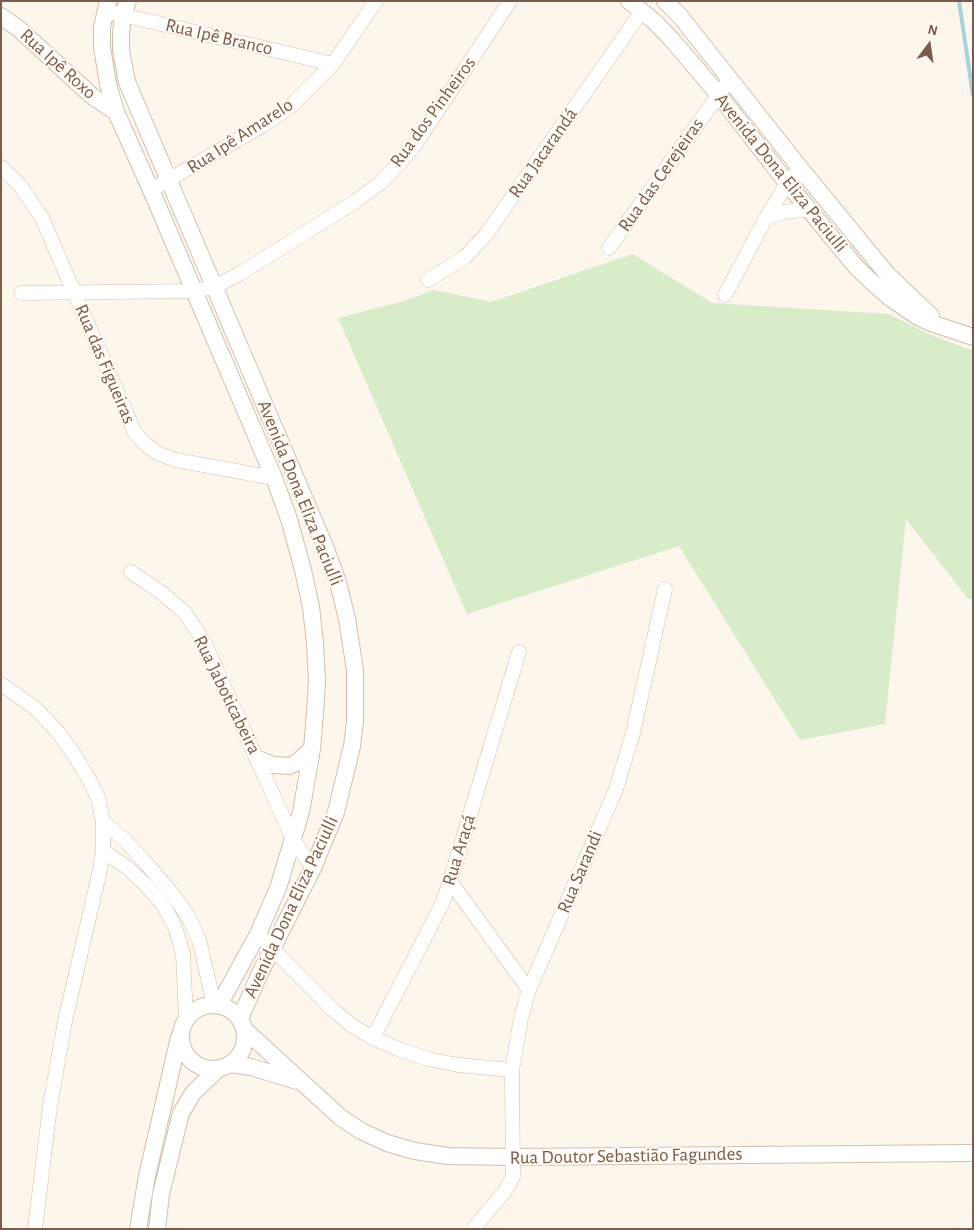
<!DOCTYPE html>
<meta charset="utf-8">
<style>
body{margin:0}
#map{position:relative;width:974px;height:1230px;overflow:hidden;background:#fdf6ec;font-family:"Alegreya Sans",sans-serif}
canvas{display:block}
.frame{position:absolute;inset:0;border:2px solid #7a5c4d;pointer-events:none}
.north{position:absolute;left:904px;top:20px;width:50px;height:50px;-webkit-text-stroke:4px #fffaf3;paint-order:stroke;rotate:14deg;font-size:14px;font-weight:700;line-height:20px;text-align:center;color:#7a5c4d}
.north::after{content:'';display:block;margin:auto;width:18px;height:22px;background:#7a5c4d;clip-path:polygon(50% 0,100% 100%,50% 72%,0 100%)}
</style>
<div id="map">
<canvas width="974" height="1230"></canvas>
<div class="frame"></div>
<div class="north">N</div>
</div>
<script>
const context = document.querySelector('canvas').getContext('2d');
context.lineJoin = 'round';
function paint(path, color) {
  context.fillStyle = color;
  context.fill(path, 'evenodd');
}
function shape(rows) {
  const path = new Path2D();
  for (const r of rows) {
    if (r.length === 3) {
      path.moveTo(r[0] + r[2], r[1]);
      path.arc(r[0], r[1], r[2], 0, 2 * Math.PI);
      continue;
    }
    path.moveTo(r[0], r[1]);
    for (let i = 2; i < r.length; i += 2) path.lineTo(r[i], r[i + 1]);
  }
  return path;
}
function stroke(path, color, width, dash) {
  context.strokeStyle = color;
  context.lineWidth = width;
  context.lineCap = dash ? 'butt' : 'round';
  context.setLineDash(dash || []);
  context.stroke(path);
}
function drawText(font, color, halo, rows, align = 'center') {
  context.font = font + ' "Alegreya Sans",sans-serif';
  context.lineWidth = 4;
  context.setLineDash([]);
  context.textBaseline = 'middle';
  context.strokeStyle = halo;
  context.fillStyle = color;
  for (const [text, x, y, turn = 0] of rows) {
    context.save();
    context.translate(x, y);
    context.rotate((+turn || 0) * Math.PI / 180);
    context.textAlign = isNaN(turn) ? turn : align;
    if (halo) context.strokeText(text, 0, 0);
    context.fillText(text, 0, 0);
    context.restore();
  }
}
paint(shape([
 [633,254,712,303,889,314,931,335,973,351,973,598,969,600,906,519,885,724,800,740,679,546,467,614,338,318,404,301,434,290,491,302]
]), '#d8ecc9');
stroke(shape([
 [959,1,973,95]
]), '#a5d3da', 4);
const minor = shape([
 [114,13,333,64],
 [1,167,19,184,42,218,135,433,146,445,159,454,176,460,274,478],
 [151,190,267,123,291,106,333,64,376,1],
 [766,218,784,212,809,209],
 [609,248,730,79],
 [428,280,465,257,485,236,642,11],
 [21,293,194,291,214,287,241,273,356,201,380,183,400,163,417,142,510,1],
 [725,295,766,218,787,183,800,168],
 [131,572,163,594,185,613,204,642,294,841,313,868],
 [1,684,35,708,57,731,71,750,89,779,98,798,103,822,103,851,100,870,65,1021,50,1106,35,1229],
 [103,822,125,840,151,869,175,897,189,918,199,940,214,1004],
 [103,851,128,868,146,885,164,906,175,927,183,954,186,1018],
 [450,881,529,990],
 [258,934,332,1009,351,1025,373,1038,401,1050,428,1059,458,1065,512,1070],
 [373,1038,442,904,450,881,519,652],
 [473,1229,505,1191,513,1176,512,1070,521,1018,529,990,616,789,633,733,665,589]
]);
const tertiary = shape([
 [108,1,102,27,102,47,108,84,116,112,151,190,274,478,289,519,303,570,311,607,315,643,317,681,315,713,312,749,301,812,278,888,258,934,219,1005],
 [128,1,123,15,121,34,121,50,127,82,326,549,338,582,347,619,355,670,355,722,352,746,336,812,313,868,259,975,240,1019],
 [629,1,655,22,673,41,718,94,787,183,857,268,873,283,890,298,918,317,931,323,973,337],
 [665,1,680,16,800,168,887,274,931,316],
 [1,16,19,29,92,96,116,112],
 [258,759,273,765,289,766,296,763,312,749],
 [213,1037,32],
 [245,1030,340,1117,361,1131,387,1143,415,1151,448,1156,513,1157,973,1153],
 [231,1064,251,1067,297,1081],
 [138,1229,147,1176,179,1037],
 [157,1229,161,1194,181,1113,193,1093,217,1070]
]);
stroke(minor, '#d1beb0', 15);
stroke(tertiary, '#d1beb0', 18);
stroke(minor, '#fff', 14);
stroke(tertiary, '#fff', 16);
drawText('19px', '#7a5c4d', '#fffaf3', [
 ["Rua Ipê Branco",219,37,13],
 ["Rua Ipê Roxo",58,64,42],
 ["Rua dos Pinheiros",433,112,-54],
 ["Rua Ipê Amarelo",240,136,-33],
 ["Rua Jacarandá",543,153,-55],
 ["Avenida Dona Eliza Paciulli",781,173,51],
 ["Rua das Cerejeiras",661,175,-55],
 ["Rua das Figueiras",105,364,67],
 ["Avenida Dona Eliza Paciulli",300,493,68],
 ["Rua Jaboticabeira",227,695,64],
 ["Rua Araçá",459,850,-73],
 ["Rua Sarandi",580,872,-67],
 ["Avenida Dona Eliza Paciulli",291,907,-65],
 ["Rua Doutor Sebastião Fagundes",626,1156,-1]
]);
</script>
